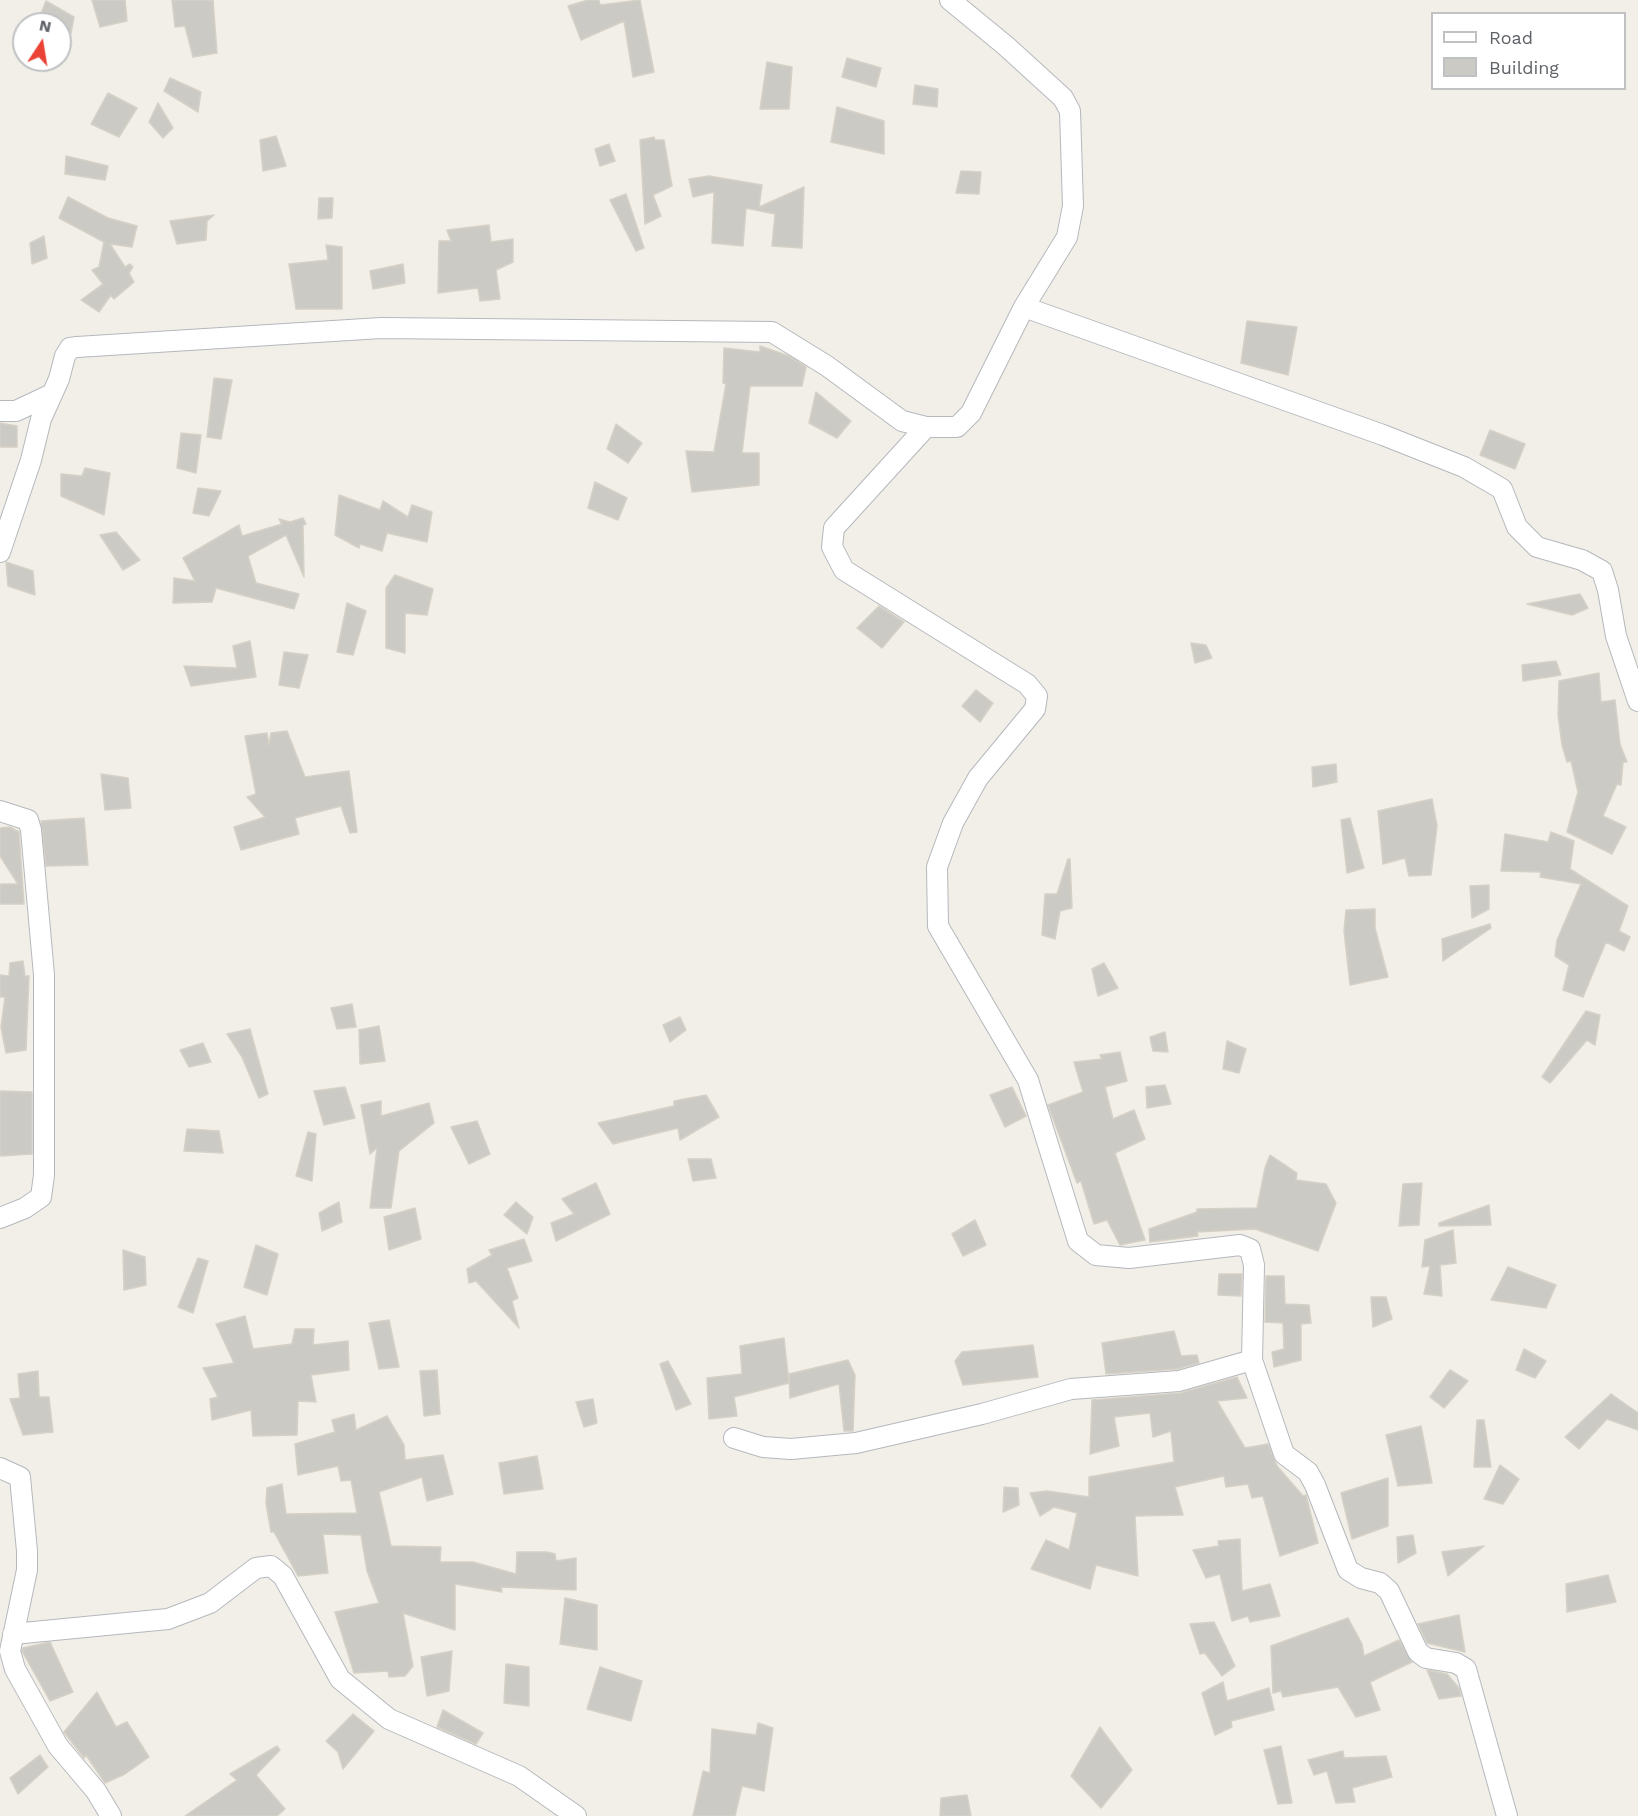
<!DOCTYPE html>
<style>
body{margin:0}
#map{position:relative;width:1638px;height:1816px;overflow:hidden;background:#f1efe8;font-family:"Work Sans",sans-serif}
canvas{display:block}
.legend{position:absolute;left:1431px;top:12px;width:195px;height:78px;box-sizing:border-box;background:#fff;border:2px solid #bfc1c3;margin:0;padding:8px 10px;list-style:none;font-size:18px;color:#5f6368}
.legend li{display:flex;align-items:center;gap:12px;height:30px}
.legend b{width:30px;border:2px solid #bfc1c3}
.north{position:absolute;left:12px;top:12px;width:60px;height:60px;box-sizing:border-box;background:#fff;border:2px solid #bfc1c3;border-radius:50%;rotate:12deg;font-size:16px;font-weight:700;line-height:24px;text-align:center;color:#5f6368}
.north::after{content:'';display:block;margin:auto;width:21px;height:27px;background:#ea4335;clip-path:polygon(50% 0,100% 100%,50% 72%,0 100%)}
</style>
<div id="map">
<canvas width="1638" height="1816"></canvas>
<ul class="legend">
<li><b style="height:8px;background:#fff"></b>Road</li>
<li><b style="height:16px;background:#cccac5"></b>Building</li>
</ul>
<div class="north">N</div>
</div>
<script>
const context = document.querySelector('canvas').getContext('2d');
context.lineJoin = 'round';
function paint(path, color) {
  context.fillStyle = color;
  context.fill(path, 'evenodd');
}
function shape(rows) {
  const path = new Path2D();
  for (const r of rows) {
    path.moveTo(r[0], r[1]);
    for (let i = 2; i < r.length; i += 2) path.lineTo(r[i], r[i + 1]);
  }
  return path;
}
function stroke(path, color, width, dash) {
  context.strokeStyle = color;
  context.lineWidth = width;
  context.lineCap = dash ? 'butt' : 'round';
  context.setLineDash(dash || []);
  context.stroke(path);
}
const building = shape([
 [92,0,125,0,127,21,100,27,92,0],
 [172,0,213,0,217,53,193,57,185,26,175,27,172,0],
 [588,0,599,0,600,5,640,0,654,72,633,77,624,21,581,40,568,6,588,0],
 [46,1,74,17,71,33,60,24,40,16,46,1],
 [847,58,881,68,876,87,842,77,847,58],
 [767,62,792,67,789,109,760,109,767,62],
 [170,78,201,92,198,112,164,91,170,78],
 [915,85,938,89,937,107,913,104,915,85],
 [108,93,137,108,119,137,91,124,108,93],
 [158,103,173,128,163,138,149,122,158,103],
 [837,107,884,121,884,154,831,142,837,107],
 [276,136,286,166,263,171,260,140,276,136],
 [654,137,655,140,664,140,672,186,653,195,661,216,645,224,640,140,654,137],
 [609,144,615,161,600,166,595,149,609,144],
 [66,156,108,166,105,180,65,174,66,156],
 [961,171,981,172,979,194,956,193,961,171],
 [709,176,762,185,759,207,804,187,802,248,772,246,775,214,746,208,743,246,712,243,714,192,693,197,689,179,709,176],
 [626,194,644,248,636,251,610,200,626,194],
 [68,197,108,218,137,226,132,247,110,244,125,267,130,264,133,267,129,273,134,282,114,299,111,295,99,312,81,300,103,284,92,270,99,267,104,242,59,218,68,197],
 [319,198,333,198,332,218,318,219,319,198],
 [214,215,207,221,206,240,177,244,170,221,214,215],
 [489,225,491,242,513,239,513,262,496,270,500,299,480,301,478,288,438,293,439,241,451,241,447,230,489,225],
 [44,236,47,258,32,264,30,243,44,236],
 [326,245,342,247,342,309,296,309,289,264,328,260,326,245],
 [403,264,405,283,373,289,370,271,403,264],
 [1247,321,1297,327,1288,375,1241,363,1247,321],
 [760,346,789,356,806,367,802,386,750,386,742,453,759,453,759,485,692,492,686,451,714,452,726,384,723,383,724,348,760,352,760,346],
 [214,378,232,380,221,439,207,437,214,378],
 [816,392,851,421,837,438,809,423,816,392],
 [0,423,17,426,17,447,0,447,0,423],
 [616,424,642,443,628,463,607,449,616,424],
 [1490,430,1525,444,1515,469,1480,455,1490,430],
 [181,433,201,435,196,473,177,468,181,433],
 [85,468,110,473,104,515,61,496,61,474,82,476,85,468],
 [595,482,627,498,618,520,588,508,595,482],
 [198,488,221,491,209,516,193,513,198,488],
 [339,495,380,510,383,501,408,517,412,505,432,512,427,542,387,533,382,551,360,544,359,548,335,535,339,495],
 [303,518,306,524,303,525,304,577,286,535,248,556,256,583,299,594,294,609,216,588,212,602,173,603,174,578,195,581,183,558,239,525,242,536,282,524,279,519,290,522,303,518],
 [116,532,140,560,123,570,100,535,116,532],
 [6,562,33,571,35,595,8,586,6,562],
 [395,575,433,589,427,615,405,613,405,653,386,648,386,588,395,575],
 [1580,594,1588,608,1572,615,1527,604,1580,594],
 [347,603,366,611,353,655,337,652,347,603],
 [879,606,904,622,882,648,857,628,879,606],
 [250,641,256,677,191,686,184,666,237,668,233,646,250,641],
 [1191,643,1206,645,1212,658,1195,663,1191,643],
 [284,652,308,655,299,688,279,685,284,652],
 [1556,661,1561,675,1523,681,1522,665,1556,661],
 [1599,673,1601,702,1615,700,1620,744,1627,762,1623,762,1621,785,1617,784,1603,816,1626,827,1612,854,1567,832,1578,792,1571,761,1567,762,1562,745,1558,715,1559,681,1599,673],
 [976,690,993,703,980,722,962,706,976,690],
 [287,731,305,777,349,771,357,832,350,833,341,806,295,818,299,834,241,850,234,827,265,817,247,797,256,794,245,736,267,733,269,745,271,733,287,731],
 [1336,764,1337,782,1313,787,1312,767,1336,764],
 [101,774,128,778,131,808,105,810,101,774],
 [1432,799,1437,826,1431,875,1409,876,1405,858,1383,864,1378,811,1432,799],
 [84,818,88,865,46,866,41,821,84,818],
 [1350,818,1364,868,1347,873,1341,820,1350,818],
 [10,827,19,832,24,904,0,904,0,884,18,884,0,856,0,828,10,827],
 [1551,832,1574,841,1570,869,1628,906,1619,931,1630,937,1624,951,1606,942,1583,997,1563,990,1569,965,1555,956,1557,940,1581,884,1540,877,1541,872,1501,871,1505,834,1548,842,1551,832],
 [1068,859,1070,859,1072,908,1060,911,1055,939,1042,935,1045,894,1057,894,1068,859],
 [1489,885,1489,909,1472,918,1470,886,1489,885],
 [1375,909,1375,928,1388,977,1350,985,1344,931,1346,910,1375,909],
 [1490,924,1491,928,1443,961,1442,939,1490,924],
 [23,961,25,976,29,976,26,1050,6,1053,1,1027,5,997,0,997,0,975,9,976,10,963,23,961],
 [1104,963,1118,988,1098,996,1092,969,1104,963],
 [352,1004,356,1027,337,1029,331,1008,352,1004],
 [1586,1011,1600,1015,1595,1045,1587,1040,1550,1083,1542,1077,1586,1011],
 [680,1017,686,1030,670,1042,663,1025,680,1017],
 [379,1026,385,1061,360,1064,359,1030,379,1026],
 [250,1029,268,1094,259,1098,242,1057,227,1034,250,1029],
 [1165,1032,1168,1052,1153,1051,1150,1037,1165,1032],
 [1227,1041,1246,1049,1239,1073,1223,1069,1227,1041],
 [203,1043,211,1062,189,1067,180,1050,203,1043],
 [1120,1052,1127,1081,1105,1087,1113,1119,1134,1110,1145,1139,1115,1153,1145,1240,1120,1245,1107,1220,1094,1224,1081,1181,1077,1183,1048,1105,1083,1092,1074,1062,1102,1059,1100,1055,1120,1052],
 [1165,1085,1171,1104,1147,1108,1146,1087,1165,1085],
 [345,1087,355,1118,324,1125,314,1091,345,1087],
 [1012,1087,1026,1116,1005,1127,990,1095,1012,1087],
 [0,1091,32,1092,32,1154,0,1156,0,1091],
 [706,1095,719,1117,680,1140,678,1128,613,1144,598,1123,674,1106,674,1101,706,1095],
 [381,1101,381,1116,429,1103,434,1123,399,1151,391,1208,370,1208,377,1148,370,1154,361,1105,381,1101],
 [477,1121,490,1154,469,1164,451,1127,477,1121],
 [187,1129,219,1131,223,1153,184,1151,187,1129],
 [308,1132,316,1134,312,1181,296,1176,308,1132],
 [1270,1155,1297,1173,1296,1180,1326,1184,1336,1203,1318,1251,1255,1229,1197,1232,1198,1236,1150,1242,1149,1229,1197,1212,1197,1209,1257,1208,1265,1168,1270,1155],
 [688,1159,711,1159,716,1178,693,1181,688,1159],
 [596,1183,610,1214,556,1241,551,1223,574,1214,562,1199,596,1183],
 [1422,1183,1419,1225,1399,1226,1403,1184,1422,1183],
 [339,1202,342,1222,322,1231,319,1213,339,1202],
 [516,1202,533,1217,527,1234,504,1215,516,1202],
 [1489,1205,1491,1225,1439,1226,1439,1223,1489,1205],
 [415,1208,421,1239,389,1250,384,1217,415,1208],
 [975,1220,986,1245,963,1256,952,1234,975,1220],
 [1453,1230,1456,1263,1440,1265,1442,1296,1424,1294,1430,1266,1422,1267,1425,1240,1453,1230],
 [524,1239,532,1261,507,1268,518,1298,512,1301,519,1328,476,1281,469,1283,467,1269,492,1255,489,1250,524,1239],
 [256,1245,278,1254,267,1295,244,1287,256,1245],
 [123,1250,145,1257,146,1285,124,1290,123,1250],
 [198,1258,208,1261,193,1313,178,1307,198,1258],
 [1508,1267,1556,1285,1546,1308,1491,1300,1508,1267],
 [1219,1274,1242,1274,1241,1296,1218,1295,1219,1274],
 [1266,1276,1284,1276,1285,1304,1309,1305,1311,1323,1301,1324,1301,1360,1274,1367,1272,1352,1284,1349,1283,1323,1265,1322,1266,1276],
 [1371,1297,1386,1297,1392,1319,1373,1327,1371,1297],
 [245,1316,253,1349,292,1344,295,1329,314,1329,313,1345,348,1341,349,1370,311,1375,316,1402,298,1401,297,1435,253,1436,251,1410,212,1420,210,1399,218,1397,203,1368,234,1363,216,1324,245,1316],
 [389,1320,399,1367,379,1369,369,1323,389,1320],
 [1174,1331,1181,1356,1197,1355,1199,1363,1177,1369,1106,1374,1102,1343,1174,1331],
 [784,1338,789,1383,734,1397,737,1416,709,1419,707,1378,742,1374,740,1346,784,1338],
 [1033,1345,1038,1377,963,1385,955,1361,962,1352,1033,1345],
 [1524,1349,1546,1361,1535,1378,1516,1370,1524,1349],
 [848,1360,855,1375,853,1431,844,1431,839,1384,790,1398,789,1374,848,1360],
 [668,1361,691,1404,676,1410,660,1364,668,1361],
 [437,1370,440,1414,424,1416,420,1371,437,1370],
 [1450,1370,1468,1381,1444,1408,1430,1397,1450,1370],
 [38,1371,39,1397,49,1397,53,1432,23,1435,10,1399,20,1398,18,1374,38,1371],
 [1237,1377,1247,1398,1217,1401,1245,1448,1268,1444,1277,1466,1303,1496,1306,1495,1318,1543,1280,1556,1263,1496,1252,1498,1248,1484,1226,1487,1224,1476,1175,1487,1183,1515,1135,1516,1138,1576,1096,1565,1090,1589,1031,1569,1046,1540,1069,1550,1077,1513,1054,1507,1040,1516,1030,1493,1047,1491,1089,1497,1089,1477,1174,1462,1171,1431,1153,1437,1150,1413,1114,1417,1119,1446,1090,1454,1092,1400,1180,1393,1237,1377],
 [1611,1394,1638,1413,1638,1430,1607,1419,1579,1449,1565,1437,1611,1394],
 [593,1399,597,1423,584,1427,576,1402,593,1399],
 [354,1414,356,1430,387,1416,404,1445,405,1460,443,1455,453,1494,427,1501,422,1477,379,1492,391,1546,441,1547,440,1562,473,1562,516,1574,517,1552,547,1552,555,1554,556,1561,576,1558,576,1590,501,1587,502,1592,455,1584,455,1630,403,1613,413,1666,405,1676,389,1677,388,1671,354,1673,335,1612,379,1603,367,1571,361,1535,323,1534,328,1573,298,1576,274,1532,271,1532,266,1503,267,1488,282,1484,286,1514,357,1513,351,1480,341,1481,338,1466,298,1475,295,1444,335,1432,332,1420,354,1414],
 [1477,1420,1484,1420,1491,1467,1474,1467,1477,1420],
 [1421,1426,1432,1483,1398,1486,1386,1435,1421,1426],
 [537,1456,543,1489,504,1494,499,1463,537,1456],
 [1500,1465,1519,1479,1503,1504,1484,1499,1500,1465],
 [1388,1478,1388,1526,1352,1539,1341,1493,1388,1478],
 [1004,1487,1018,1488,1019,1505,1003,1512,1004,1487],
 [1413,1535,1416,1553,1398,1563,1397,1537,1413,1535],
 [1240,1539,1242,1591,1270,1584,1280,1616,1250,1622,1248,1616,1232,1621,1220,1574,1206,1578,1193,1550,1219,1546,1218,1541,1240,1539],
 [1484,1546,1448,1576,1442,1552,1484,1546],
 [1608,1575,1616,1602,1567,1612,1566,1584,1608,1575],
 [565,1598,597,1605,597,1650,560,1644,565,1598],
 [1459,1615,1465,1652,1427,1643,1418,1624,1459,1615],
 [1348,1618,1362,1644,1364,1656,1399,1640,1412,1662,1370,1682,1380,1710,1356,1717,1338,1687,1283,1697,1281,1691,1273,1693,1271,1646,1348,1618],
 [1214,1622,1235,1666,1222,1676,1205,1653,1200,1654,1190,1624,1214,1622],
 [50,1642,73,1692,50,1701,22,1651,23,1648,50,1642],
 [452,1651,449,1691,427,1696,421,1657,452,1651],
 [506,1664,529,1667,529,1706,504,1703,506,1664],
 [600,1667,642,1681,631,1721,587,1709,600,1667],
 [1427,1670,1447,1674,1459,1688,1461,1696,1439,1699,1427,1670],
 [1223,1682,1227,1701,1269,1688,1274,1710,1231,1721,1232,1727,1215,1735,1202,1693,1223,1682],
 [97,1692,116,1727,127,1722,149,1757,125,1774,105,1783,86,1755,84,1758,64,1732,97,1692],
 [443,1710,483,1733,476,1744,437,1727,443,1710],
 [353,1714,374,1731,343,1769,338,1752,326,1741,353,1714],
 [758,1723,773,1728,764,1791,742,1786,735,1816,693,1816,703,1771,710,1773,712,1729,756,1735,758,1723],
 [1100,1727,1132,1770,1101,1808,1071,1776,1100,1727],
 [277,1746,280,1750,256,1775,285,1809,277,1816,185,1816,237,1780,230,1774,277,1746],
 [1281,1746,1292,1803,1278,1804,1264,1750,1281,1746],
 [1343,1751,1344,1758,1386,1756,1392,1777,1352,1788,1355,1802,1336,1803,1327,1771,1314,1775,1308,1760,1343,1751],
 [40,1755,48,1767,18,1794,10,1778,40,1755],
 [967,1795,971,1816,940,1816,941,1798,967,1795]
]);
paint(building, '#cccac5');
stroke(building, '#d6d1c6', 1.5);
const minor = shape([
 [1024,307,1383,435,1464,467,1502,489,1517,527,1537,547,1582,560,1602,571,1608,590,1616,636,1638,701],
 [0,411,16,411,52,394],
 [926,427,834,528,832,547,844,570,1027,684,1037,696,1035,709,978,778,953,823,937,867,938,926,1028,1080,1078,1241,1096,1255,1129,1258,1240,1245,1250,1249,1254,1265,1252,1360,1284,1454,1308,1472,1315,1485,1348,1570,1361,1578,1380,1583,1389,1591,1418,1652,1426,1658,1456,1663,1466,1669,1507,1816],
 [0,552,31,460,41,419,59,379,65,356,70,348,77,347,381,328,772,332,827,366,902,421,926,427,957,427,971,413,1024,307,1067,237,1073,206,1070,111,1063,98,1006,46,950,0],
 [0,811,28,820,31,830,44,975,44,1175,41,1197,25,1208,0,1218],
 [734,1438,763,1447,791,1449,856,1443,982,1414,1071,1389,1179,1381,1252,1360],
 [0,1468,20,1477,27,1551,27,1570,10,1651,15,1669,58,1746,96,1791,111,1816],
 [13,1634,168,1619,210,1603,256,1568,271,1566,283,1576,340,1679,389,1719,519,1776,576,1816]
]);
stroke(minor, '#b5b8bc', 22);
stroke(minor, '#fff', 20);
</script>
